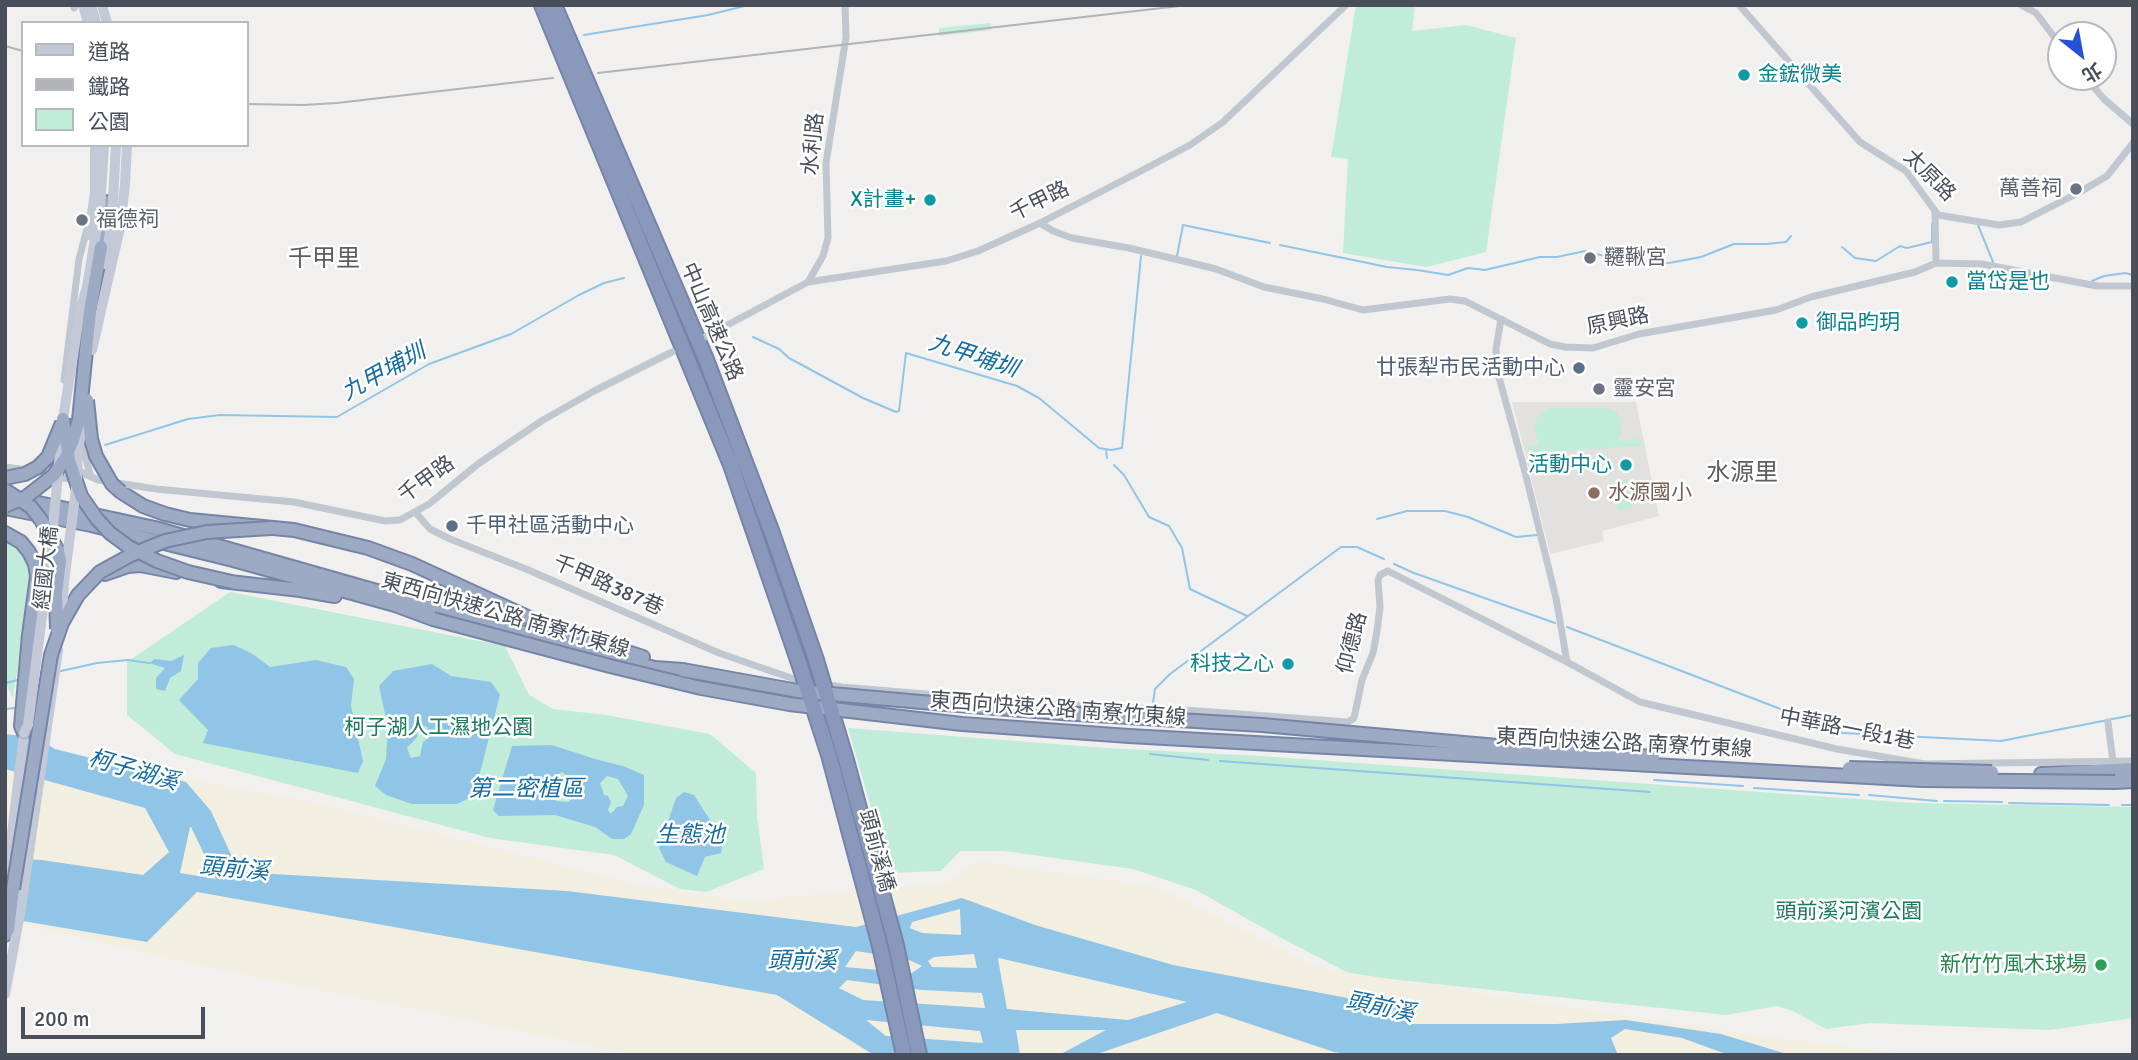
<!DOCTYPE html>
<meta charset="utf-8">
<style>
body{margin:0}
#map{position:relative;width:2138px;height:1060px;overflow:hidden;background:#f1f0ef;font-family:Signika,"Noto Sans TC",sans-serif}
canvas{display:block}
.frame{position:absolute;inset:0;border:7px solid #484f5b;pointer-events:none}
.legend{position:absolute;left:21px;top:21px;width:228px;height:126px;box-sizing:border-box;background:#fff;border:2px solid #b6b9bd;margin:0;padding:9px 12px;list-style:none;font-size:21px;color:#484f5b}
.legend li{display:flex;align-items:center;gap:14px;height:35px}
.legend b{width:35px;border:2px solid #b6b9bd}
.north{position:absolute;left:2047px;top:21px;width:70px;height:70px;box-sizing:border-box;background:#fff;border:2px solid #b6b9bd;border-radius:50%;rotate:149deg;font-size:19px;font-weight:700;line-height:28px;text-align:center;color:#484f5b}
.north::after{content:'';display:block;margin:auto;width:24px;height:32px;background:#2452d7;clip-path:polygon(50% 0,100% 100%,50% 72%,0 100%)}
.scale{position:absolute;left:21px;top:1007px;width:184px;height:32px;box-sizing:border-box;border:4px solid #484f5b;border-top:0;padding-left:9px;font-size:21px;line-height:24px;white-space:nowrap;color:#484f5b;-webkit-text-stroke:5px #fff;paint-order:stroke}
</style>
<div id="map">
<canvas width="2138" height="1060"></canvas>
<div class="frame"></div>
<ul class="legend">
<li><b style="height:9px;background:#c3c9d7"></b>道路</li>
<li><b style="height:9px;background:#b2b3b9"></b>鐵路</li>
<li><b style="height:19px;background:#c0ecd9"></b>公園</li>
</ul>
<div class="north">北</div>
<div class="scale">200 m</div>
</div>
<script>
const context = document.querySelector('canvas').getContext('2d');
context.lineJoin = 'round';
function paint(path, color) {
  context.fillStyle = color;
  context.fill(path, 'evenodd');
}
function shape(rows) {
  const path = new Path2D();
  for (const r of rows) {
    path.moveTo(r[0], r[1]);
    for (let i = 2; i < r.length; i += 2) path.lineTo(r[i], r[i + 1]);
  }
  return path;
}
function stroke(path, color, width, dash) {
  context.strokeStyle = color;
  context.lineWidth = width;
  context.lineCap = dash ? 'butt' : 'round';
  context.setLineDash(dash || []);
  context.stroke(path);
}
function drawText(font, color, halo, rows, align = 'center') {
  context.font = font + ' Signika,"Noto Sans TC",sans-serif';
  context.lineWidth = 5;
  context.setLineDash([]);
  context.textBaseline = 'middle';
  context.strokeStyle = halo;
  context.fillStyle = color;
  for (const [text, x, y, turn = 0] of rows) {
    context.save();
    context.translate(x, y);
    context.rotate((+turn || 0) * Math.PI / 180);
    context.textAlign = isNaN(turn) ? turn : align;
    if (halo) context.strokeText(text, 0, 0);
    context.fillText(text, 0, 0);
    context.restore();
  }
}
paint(shape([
 [1512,402,1636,402,1659,516,1602,531,1604,541,1550,554]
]), '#e2e1e0');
paint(shape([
 [1356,5,1415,5,1412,31,1466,25,1516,38,1486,252,1426,267,1343,253,1348,159,1331,157],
 [990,23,991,30,939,36,939,28],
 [1549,408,1607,408,1616,412,1621,420,1622,431,1617,441,1641,439,1641,446,1528,453,1528,446,1540,445,1536,437,1534,426,1538,416],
 [1627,479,1633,507,1618,511,1612,483],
 [5,539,20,548,32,573,13,698,5,682],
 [230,592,505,646,529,695,553,709,606,715,710,734,756,773,757,816,764,869,706,892,680,889,614,855,490,838,175,754,127,715,127,662],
 [848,728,1107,748,1260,756,1913,803,2133,807,2133,1018,2050,1030,1869,1023,1826,1029,1793,1011,1777,1006,1726,1015,1352,975,1274,934,1196,890,1133,869,1004,851,960,851,941,871,890,873]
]), '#c0ecd9');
paint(shape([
 [5,744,322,804,637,884,741,901,946,883,977,861,1157,887,1319,968,1704,1028,1910,1055,636,1055,193,964,5,920]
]), '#f2efe1');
paint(shape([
 [234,645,251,653,270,667,316,660,346,667,354,679,351,706,363,761,358,773,203,743,208,730,179,700,198,679,198,663,211,648],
 [184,655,181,671,170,678,165,691,156,689,156,678,165,668,149,663,155,659,171,661],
 [432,664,451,676,491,682,500,695,474,796,457,804,412,804,386,795,375,786,386,759,388,728,379,686,393,671],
 [418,725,427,727,430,737,423,742,420,756,411,758,407,748,418,736,414,729],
 [5,734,38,738,55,749,186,782,211,811,239,872,567,891,856,927,962,898,1035,925,1173,965,1395,1007,1408,1024,1556,1024,1626,1020,1721,1034,1790,1055,1729,1055,1682,1038,1625,1029,1611,1038,1618,1055,1355,1055,1334,1052,1217,1013,1094,1055,1059,1055,1106,1030,1016,1030,1020,1055,924,1055,901,1050,908,1055,874,1055,777,995,197,892,147,942,5,918,5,858,42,860,143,875,169,852,145,808,5,769],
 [190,827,191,827,216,879,180,873],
 [960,909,961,935,922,933,910,928,912,922],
 [856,951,907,959,922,966,912,973,845,967],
 [974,954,977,968,932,967,928,961,934,957],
 [998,959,999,958,1187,1002,1128,1020,1007,1009],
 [847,980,922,990,982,993,985,1008,863,1000,839,988],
 [866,1020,980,1031,983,1043,886,1036],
 [1670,734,1669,752,1649,751,1648,736],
 [1671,744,1689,745,1689,754,1670,754],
 [552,745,595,759,623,766,644,775,644,805,631,834,624,839,612,839,595,827,555,815,499,816,493,810,512,746],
 [562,772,569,777,569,787,574,793,569,802,556,801,551,788,558,774],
 [607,776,618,779,628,796,623,806,617,807,611,814,608,810,611,802,608,796,604,795,600,783],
 [684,792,694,795,723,840,721,853,705,857,697,876,666,862,659,848,676,798]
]), '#90c5e7');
stroke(shape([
 [584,35,708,15,749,5],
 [1978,225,1993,262],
 [1280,245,1387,267,1417,270,1448,275,1468,268,1485,270,1540,257,1557,257,1585,251,1628,262,1669,263,1701,257,1734,244,1766,244,1786,242,1791,236],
 [1842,247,1855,258,1876,261,1900,246,1907,248,1932,242,1932,224],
 [1177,256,1183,225,1270,243],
 [2092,281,2104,276,2125,273,2133,275],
 [753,337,779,349,789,358,863,398,896,412,899,411,906,353,1017,386,1039,398,1099,448,1111,450,1122,448,1141,256],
 [105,445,188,419,220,415,337,417,429,364,511,334,579,295,604,283,624,278],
 [1106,450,1107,458],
 [1114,465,1124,475,1149,517,1169,526,1182,548,1190,589,1247,616],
 [1377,519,1407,511,1445,511,1468,517,1516,537,1537,535],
 [1394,564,1414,573,1555,623],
 [1567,627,1843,733,2001,741,2133,715],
 [61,671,97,663,128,660,149,663],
 [5,683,18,680],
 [1153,703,1155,689,1170,674,1341,547,1357,547,1384,559],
 [5,709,16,708,17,710],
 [1150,754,1208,760],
 [1220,761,1650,792],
 [1654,780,1743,786],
 [1754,788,1859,795],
 [1869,795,1937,801],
 [1944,801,2002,802],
 [2009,803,2109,805],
 [2122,805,2133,805]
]), '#90c5e7', 2);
const trunk = shape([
 [101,247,109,202],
 [121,492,143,506,165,514,190,520,294,530,368,548,412,564,545,625,643,657],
 [20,499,155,528,609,657,655,668,683,670],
 [5,508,91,525,233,560,395,605,433,619],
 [5,533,21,542,29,552,35,564,37,576,29,635,21,726,24,733],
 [105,574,128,566,140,565,176,572],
 [221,581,300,590,335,596],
 [2041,774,2133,769],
 [2115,782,2133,781],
 [5,935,8,929,13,889]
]);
const motorway = shape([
 [542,5,731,465,798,660],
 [554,5,705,357,772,533,816,660]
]);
stroke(trunk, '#7584a7', 16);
stroke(motorway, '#7584a7', 18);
stroke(shape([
 [73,5,74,8,76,5],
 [1739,5,1860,142,1906,171,1938,215,1999,225,2021,222,2080,192,2107,176,2133,143],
 [2021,5,2036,13,2061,46],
 [2085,77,2104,99,2133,124],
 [1935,213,1936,263],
 [1040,223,1053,231,1072,238,1129,248,1175,259,1216,269,1264,287,1323,299,1363,310,1450,299,1465,301,1550,344,1565,347,1593,348,1639,334,1776,310,1811,297,1915,272,1936,263,1982,264,2097,286,2133,286],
 [808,282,823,256,828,238,826,163,846,37,845,5],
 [1501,319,1496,349,1497,370,1525,472,1556,598,1567,662],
 [703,338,808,282,946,261,978,251,1040,223,1139,172,1190,145,1223,122,1346,5],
 [64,380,79,259,87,229],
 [85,434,85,456,91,477],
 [5,467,49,473,59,478,77,479],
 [74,472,81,472,98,480,156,489,294,502,385,521,400,520,429,504,478,464,543,420,596,390,672,352],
 [416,513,430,529,450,539,526,569,719,653,794,679,805,681],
 [823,684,842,687,1057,705,1185,710,1348,722,1354,718,1362,680,1373,653,1377,631,1380,607,1378,580,1380,575,1388,571,1567,662,1640,702,1837,749,1925,764,2133,761],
 [2108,722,2113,762]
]), '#c0c7d0', 7);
stroke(shape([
 [83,5,88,23],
 [91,5,96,23],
 [102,5,107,23],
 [5,892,24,733],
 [5,994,21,908,58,650]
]), '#c3c9d7', 10);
stroke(trunk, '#9daac4', 12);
stroke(motorway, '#8a99bb', 14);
stroke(shape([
 [5,46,23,51],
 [598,73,1188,5],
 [247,104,303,105,337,103,553,78]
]), '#b2b3b9', 2);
const trunkBridge = shape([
 [87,400,91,439,96,456,112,484,121,492],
 [63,419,69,460,81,496,97,519,110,533,129,547,157,561,188,572,232,582],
 [5,478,25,474,38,467,48,457,62,423],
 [5,490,31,507,41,520,58,551,60,561,56,593,57,629],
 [5,506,26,497,54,475,66,457,73,440,79,420,90,311,101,247],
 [433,619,610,666,701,688,789,704,962,724,1129,736,1922,780,2115,782],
 [683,670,798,691,921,702,1061,713,1262,725,1520,748,1653,757],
 [1849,768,1992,772],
 [13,889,51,655,62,623,78,595,100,572,131,555,165,541,207,532,271,528]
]);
const motorwayBridge = shape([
 [798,660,829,755,880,946,904,1055],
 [816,660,846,760,896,945,919,1055]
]);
stroke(trunkBridge, '#7584a7', 16, []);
stroke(motorwayBridge, '#7584a7', 18, []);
stroke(shape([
 [89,235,95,192,95,145],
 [105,264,112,218,116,145],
 [92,350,120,228,125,185,127,145],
 [62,616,64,582,77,481,78,449,83,424],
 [24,733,28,725,52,538,63,419,80,311,87,286,100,209,104,145]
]), '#c3c9d7', 10);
stroke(trunkBridge, '#9daac4', 12);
stroke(motorwayBridge, '#8a99bb', 14);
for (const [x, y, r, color] of [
 [1744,75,7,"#0f9aa8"],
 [2076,189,7,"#6b7280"],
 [930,200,7,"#0f9aa8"],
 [82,220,7,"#6b7280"],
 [1590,258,7,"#6b7280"],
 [1952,282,7,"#0f9aa8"],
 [1802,323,7,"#0f9aa8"],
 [1579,368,7,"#5c6f8a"],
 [1599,389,7,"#6b7280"],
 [1626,465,7,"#0f9aa8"],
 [1594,493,7,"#8d6e63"],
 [452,526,7,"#5c6f8a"],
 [1288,664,7,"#0f9aa8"],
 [2101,965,7,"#2e9e5b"]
]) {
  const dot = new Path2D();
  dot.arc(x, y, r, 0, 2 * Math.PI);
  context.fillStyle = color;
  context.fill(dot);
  stroke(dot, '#fff', 2.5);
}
drawText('21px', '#0d838f', '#fff', [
 ["金鋐微美",1758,75],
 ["X計畫+",916,200,"right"],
 ["當岱是也",1966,282],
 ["御品昀玥",1816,323],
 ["活動中心",1612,465,"right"],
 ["科技之心",1274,664,"right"]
], 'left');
drawText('21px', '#484f5b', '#fff', [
 ["水利路",814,144,-84],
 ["太原路",1929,176,45],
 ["千甲路",1040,202,-26],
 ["中山高速公路",711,322,67],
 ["原興路",1618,322,-12],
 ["千甲路",427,480,-36],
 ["經國大橋",47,568,-84],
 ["千甲路387巷",608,586,24],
 ["東西向快速公路 南寮竹東線",505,616,16],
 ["仰德路",1353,643,-76],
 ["東西向快速公路 南寮竹東線",1058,710,4],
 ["中華路一段1巷",1847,730,11],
 ["東西向快速公路 南寮竹東線",1624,744,3],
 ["頭前溪橋",876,851,75]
]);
drawText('21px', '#5b616d', '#fff', [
 ["萬善祠",2062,189,"right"],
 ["福德祠",96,220],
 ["韆鞦宮",1604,258],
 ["靈安宮",1613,389]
], 'left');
drawText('21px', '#4e5e75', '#fff', [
 ["廿張犁市民活動中心",1565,368],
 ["千甲社區活動中心",466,526,"left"]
], 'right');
drawText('21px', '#785e54', '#fff', [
 ["水源國小",1608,493]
], 'left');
drawText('21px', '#1c795b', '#fff', [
 ["柯子湖人工濕地公園",439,728],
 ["頭前溪河濱公園",1849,912]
]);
drawText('21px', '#27864d', '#fff', [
 ["新竹竹風木球場",2087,965]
], 'right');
drawText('italic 23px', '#156ca2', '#fff', [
 ["九甲埔圳",973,357,18],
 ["九甲埔圳",384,373,-29],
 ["柯子湖溪",133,771,16],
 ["第二密植區",526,790],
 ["生態池",690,836],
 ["頭前溪",234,870,5],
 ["頭前溪",802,962],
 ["頭前溪",1380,1008,12]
]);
drawText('24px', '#5c5e64', '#fff', [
 ["千甲里",324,260],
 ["水源里",1742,474]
]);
</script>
